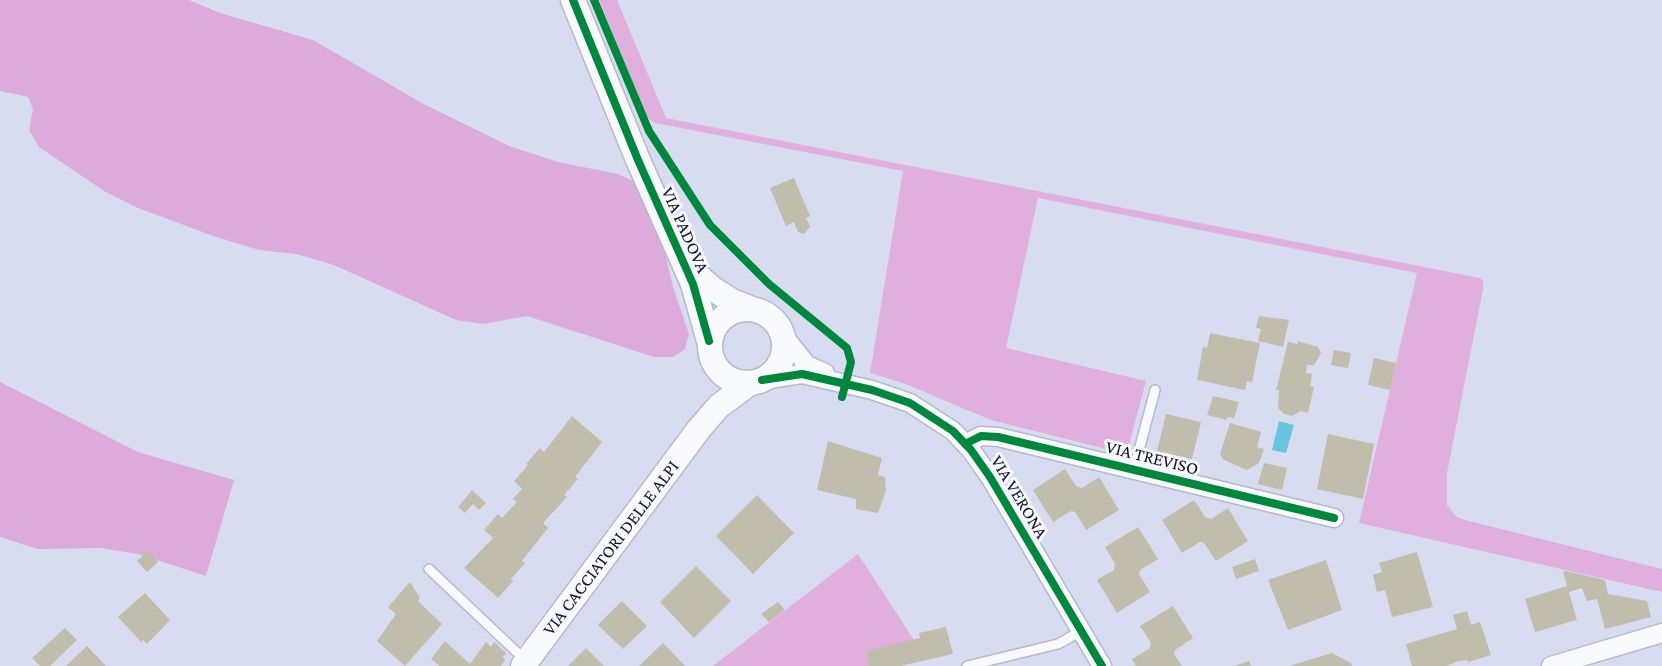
<!DOCTYPE html>
<style>
body{margin:0}
canvas{display:block;background:#d8dcf0}
</style>
<canvas width="1662" height="666"></canvas>
<script>
const context = document.querySelector('canvas').getContext('2d');
context.lineJoin = 'round';
function paint(path, color) {
  context.fillStyle = color;
  context.fill(path, 'evenodd');
}
function shape(rows) {
  const path = new Path2D();
  for (const r of rows) {
    if (r.length === 3) {
      path.moveTo(r[0] + r[2], r[1]);
      path.arc(r[0], r[1], r[2], 0, 2 * Math.PI);
      continue;
    }
    path.moveTo(r[0], r[1]);
    for (let i = 2; i < r.length; i += 2) path.lineTo(r[i], r[i + 1]);
  }
  return path;
}
function stroke(path, color, width, dash) {
  context.strokeStyle = color;
  context.lineWidth = width;
  context.lineCap = dash ? 'butt' : 'round';
  context.setLineDash(dash || []);
  context.stroke(path);
}
function drawText(font, color, halo, rows, align = 'center') {
  context.font = font + ' "Crimson Pro",serif';
  context.lineWidth = 6;
  context.setLineDash([]);
  context.textBaseline = 'middle';
  context.strokeStyle = halo;
  context.fillStyle = color;
  for (const [text, x, y, turn = 0] of rows) {
    context.save();
    context.translate(x, y);
    context.rotate((+turn || 0) * Math.PI / 180);
    context.textAlign = isNaN(turn) ? turn : align;
    if (halo) context.strokeText(text, 0, 0);
    context.fillText(text, 0, 0);
    context.restore();
  }
}
paint(shape([
 [599,0,617,0,666,118,1480,278,1483,281,1483,289,1447,473,1447,505,1457,517,1465,520,1662,569,1662,592,1359,523,1417,273,1038,198,1006,348,1146,381,1129,445,1114,451,991,420,903,383,870,373,903,171,655,123,647,117],
 [858,554,914,640,866,651,869,666,713,666]
]), '#e0afdd');
paint(shape([
 [0,0,189,0,220,13,313,40,422,103,509,146,558,162,618,174,633,181,642,193,665,253,673,287,689,334,685,349,673,357,654,357,527,316,483,324,456,320,334,265,296,254,259,250,216,237,138,208,104,191,39,147,29,130,33,109,28,97,0,91],
 [0,382,138,452,234,480,206,576,138,554,101,548,37,549,0,537]
]), '#ddabdb');
paint(shape([
 [1279,421,1294,425,1286,453,1272,450]
]), '#69c4de');
paint(shape([
 [794,178,810,216,806,218,810,227,804,234,798,232,794,222,786,226,770,188],
 [1259,316,1289,320,1283,347,1258,341,1261,329,1256,328],
 [1210,333,1260,343,1252,382,1247,381,1245,390,1197,380,1203,347,1207,348],
 [1298,341,1318,347,1321,353,1314,365,1307,365,1306,373,1312,374,1310,386,1314,387,1308,413,1300,411,1292,416,1284,414,1278,408,1279,390,1276,390,1288,342,1297,344],
 [1334,350,1351,353,1348,368,1331,365],
 [1374,358,1396,363,1390,390,1368,385],
 [1213,396,1239,402,1234,418,1227,417,1227,420,1207,415],
 [1166,414,1201,422,1192,459,1157,451],
 [572,416,602,442,575,477,578,479,564,495,567,497,543,523,548,528,522,561,525,563,511,579,513,581,498,598,464,568,493,538,484,530,498,514,502,518,517,502,513,499,522,489,514,481,528,465,526,464,540,448,544,452],
 [1230,423,1261,432,1257,447,1264,449,1259,463,1247,470,1224,460,1220,454],
 [1328,434,1374,444,1363,499,1317,489],
 [828,441,882,458,878,475,885,477,886,491,878,513,856,509,856,499,817,490],
 [1264,463,1287,468,1282,490,1258,484],
 [1065,469,1076,486,1082,488,1099,477,1119,510,1086,530,1075,512,1071,511,1053,522,1033,490],
 [472,490,486,503,479,510,473,504,465,513,458,507],
 [757,495,794,533,753,574,716,536],
 [1194,500,1205,517,1211,519,1228,508,1248,541,1216,561,1204,543,1200,542,1182,553,1162,520],
 [1138,527,1158,559,1140,570,1139,574,1150,592,1117,613,1097,580,1114,570,1115,564,1105,547],
 [149,550,158,562,147,572,137,561],
 [1417,552,1433,607,1392,617,1385,590,1377,592,1373,575,1382,572,1379,563],
 [1255,559,1259,571,1236,579,1232,567],
 [1326,560,1342,610,1288,630,1268,580],
 [696,566,731,601,694,638,660,602],
 [1566,571,1605,580,1608,594,1647,601,1651,617,1605,629,1597,599,1587,601,1582,588,1569,592,1577,620,1535,632,1525,599,1567,586,1563,572],
 [410,582,420,598,418,601,442,624,405,666,377,641,396,614,388,607],
 [145,593,170,620,147,644,143,640,141,642,118,617],
 [622,601,647,626,623,649,598,625],
 [778,602,785,610,769,622,761,614],
 [1173,606,1193,638,1175,650,1174,654,1182,666,1136,666,1132,659,1149,649,1151,643,1140,626],
 [1467,611,1471,625,1480,622,1491,655,1468,662,1467,660,1458,661,1447,666,1412,666,1406,644,1457,629,1453,615],
 [946,627,953,654,900,666,869,666,866,651,920,638,919,633],
 [65,628,77,640,50,666,40,666,32,658],
 [445,641,470,664,486,642,491,647,494,642,506,653,503,657,505,660,501,666,440,666,431,659],
 [663,643,685,666,639,666],
 [87,646,106,666,66,666],
 [586,648,604,666,568,666],
 [1332,653,1351,663,1352,666,1289,666],
 [1249,661,1251,666,1234,666]
]), '#c0bdad');
const lane = shape([
 [1134,469,1155,390],
 [429,569,525,660],
 [967,666,1058,644,1081,631]
]);
const street = shape([
 [783,335,807,365,825,373],
 [762,380,802,374,872,390,910,403,953,431,971,450,990,477,1102,666],
 [965,444,981,436,998,437,1334,518],
 [1551,666,1662,633]
]);
const secondary = shape([
 [573,0,638,160,693,284,709,341],
 [688,267,713,289,732,301,752,309],
 [747,346,37],
 [523,666,699,429,719,406,750,383]
]);
stroke(lane, '#b6b9ca', 12);
stroke(street, '#b6b9ca', 21);
stroke(secondary, '#b6b9ca', 27);
stroke(lane, '#f9fafd', 9);
stroke(street, '#f9fafd', 18);
stroke(secondary, '#f9fafd', 24);
stroke(shape([
 [573,0,638,160,693,284,709,341],
 [594,0,649,131,710,225,769,284,847,348,851,362,842,397],
 [762,380,802,374,872,390,910,403,953,431,971,450,990,477,1102,666],
 [965,444,981,436,998,437,1334,518]
]), '#00873e', 8);
drawText('18px', '#131525', '#f7f8fd', [
 ["VIA PADOVA",685,230,66],
 ["VIA TREVISO",1152,458,14],
 ["VIA VERONA",1019,497,59],
 ["VIA CACCIATORI DELLE ALPI",611,548,-53]
]);
</script>
